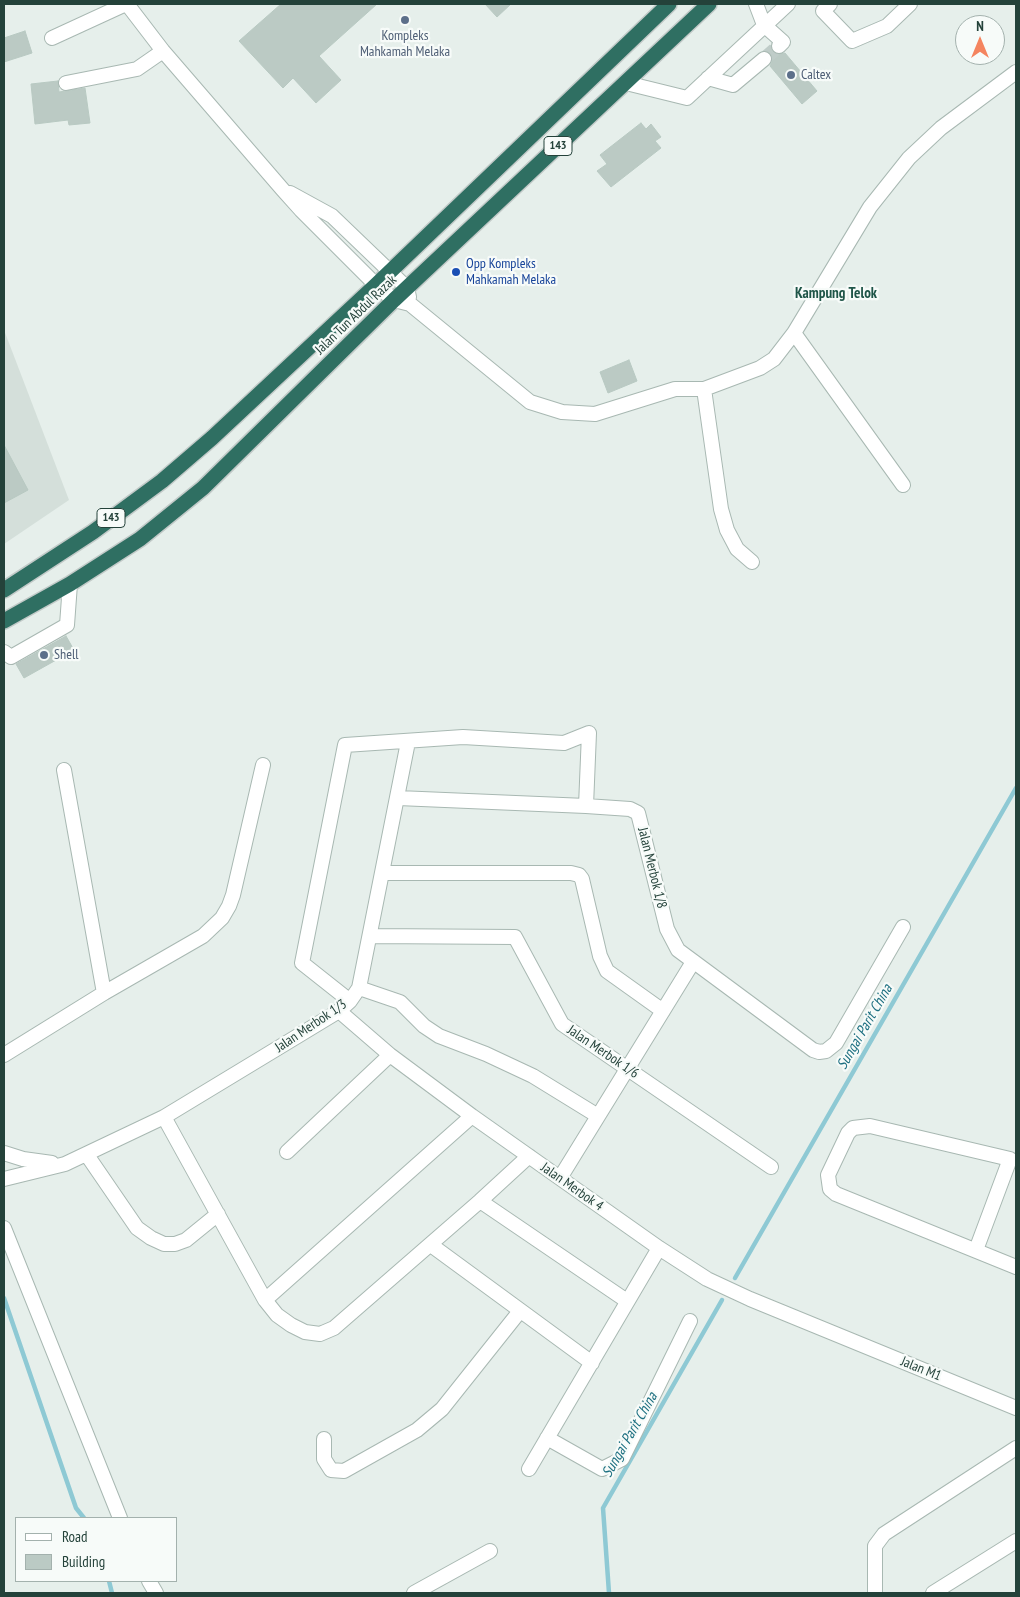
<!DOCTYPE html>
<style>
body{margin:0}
#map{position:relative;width:1020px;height:1597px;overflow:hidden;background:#e6efeb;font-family:"PT Sans Narrow",sans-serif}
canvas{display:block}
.frame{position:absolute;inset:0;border:5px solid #24423a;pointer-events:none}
.legend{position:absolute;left:15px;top:1517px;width:162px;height:65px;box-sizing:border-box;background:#f7fbf9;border:1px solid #a3b1ad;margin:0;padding:6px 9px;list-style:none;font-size:15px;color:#24423a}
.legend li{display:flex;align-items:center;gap:10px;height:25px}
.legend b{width:25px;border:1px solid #a3b1ad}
.north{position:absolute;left:955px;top:15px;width:50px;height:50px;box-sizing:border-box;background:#f7fbf9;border:1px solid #a3b1ad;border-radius:50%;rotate:0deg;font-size:14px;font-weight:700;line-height:20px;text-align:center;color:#24423a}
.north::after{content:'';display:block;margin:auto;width:18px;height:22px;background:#f4845f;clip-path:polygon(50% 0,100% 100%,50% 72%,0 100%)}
</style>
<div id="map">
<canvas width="1020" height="1597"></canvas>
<div class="frame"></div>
<ul class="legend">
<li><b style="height:6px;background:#fff"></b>Road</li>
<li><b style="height:14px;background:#bbcac4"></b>Building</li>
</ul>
<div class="north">N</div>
</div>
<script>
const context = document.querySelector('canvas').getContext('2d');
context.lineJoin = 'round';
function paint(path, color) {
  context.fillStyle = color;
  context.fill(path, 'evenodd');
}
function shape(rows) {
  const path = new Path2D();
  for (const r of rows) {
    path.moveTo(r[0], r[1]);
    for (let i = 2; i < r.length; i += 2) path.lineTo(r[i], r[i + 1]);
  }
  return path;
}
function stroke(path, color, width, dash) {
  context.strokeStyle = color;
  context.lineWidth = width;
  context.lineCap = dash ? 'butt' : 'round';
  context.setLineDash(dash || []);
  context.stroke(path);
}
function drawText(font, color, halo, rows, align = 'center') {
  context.font = font + ' "PT Sans Narrow",sans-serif';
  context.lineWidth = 4.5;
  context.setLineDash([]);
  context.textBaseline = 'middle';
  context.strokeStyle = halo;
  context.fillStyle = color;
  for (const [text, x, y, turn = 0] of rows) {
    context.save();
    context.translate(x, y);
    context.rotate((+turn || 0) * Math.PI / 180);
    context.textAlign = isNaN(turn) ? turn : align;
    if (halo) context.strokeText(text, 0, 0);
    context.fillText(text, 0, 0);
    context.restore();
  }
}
paint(shape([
 [4,330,69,500,4,544]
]), '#d4dfda');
stroke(shape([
 [735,1278,1016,788],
 [4,1298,76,1508,84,1518],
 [109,1581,112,1593],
 [609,1593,603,1508,722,1300]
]), '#8ec9d4', 4.5);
const building = shape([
 [281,4,377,4,319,56,341,80,316,103,293,78,283,88,239,41,281,4],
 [485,4,511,4,497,17,485,4],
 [25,31,32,53,4,62,4,38,25,31],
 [770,46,773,52,776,54,785,53,817,91,802,104,770,66,772,62,772,57,770,53,765,51,770,46],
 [58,81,59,92,85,88,90,123,69,125,68,120,35,124,31,84,58,81],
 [641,123,646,129,651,124,661,137,655,141,661,148,611,187,597,171,607,164,600,155,641,123],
 [629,360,637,381,608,393,600,372,629,360],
 [4,445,28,490,4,503,4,445],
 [66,636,74,650,24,678,16,664,66,636]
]);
paint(building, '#bbcac4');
stroke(building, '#b8c9c2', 1);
stroke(shape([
 [764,59,779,46]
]), '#bfccc8', 14, [14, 7]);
const minor = shape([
 [127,4,163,51,283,190,301,210,376,285,394,300,410,304,530,402,562,412,595,414,675,389,704,389,760,368,774,359,794,333,870,207,909,158,941,128,1016,72],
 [756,4,764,25,783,42,779,46],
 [830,4,823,11,852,41,887,26,910,4],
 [52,38,126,4],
 [708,78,733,85,764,59],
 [66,83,137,69,163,51],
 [626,83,687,98,788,4],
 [290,193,332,216,407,288,409,297],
 [794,333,903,485],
 [704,389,721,509,727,530,737,549,752,562],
 [4,652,11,657,67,625,70,584],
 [64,770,104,993],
 [398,798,586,806,630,809,638,813,667,929,678,950,813,1050,819,1052,826,1051,836,1043,903,927],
 [383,873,571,873,579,875,582,879,600,956,607,971,663,1011],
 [370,936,515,937,562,1024,771,1167],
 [359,988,400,1002,424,1026,439,1036,486,1054,533,1076,598,1116],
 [350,1001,302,963,345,745,463,737,564,743,589,733,586,806],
 [339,1011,390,1055,472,1116,659,1248,707,1279,750,1299,1016,1408],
 [4,1055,104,993,203,936,222,918,229,906,233,895,263,765],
 [164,1117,265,1300,277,1315,291,1325,305,1332,320,1334,334,1328,480,1201,529,1156],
 [287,1152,390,1055],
 [4,1153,23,1159,52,1163],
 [87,1155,137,1228,151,1238,164,1244,175,1244,186,1240,218,1214],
 [560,1178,693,962],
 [4,1179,65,1164,164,1117,339,1011,350,1001,359,988,408,742],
 [480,1201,627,1301],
 [4,1228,120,1518],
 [431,1245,592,1363],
 [976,1250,1010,1159,870,1126,853,1128,848,1133,828,1175,830,1189,836,1194,1016,1267],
 [265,1300,472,1116],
 [547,1438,602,1469,622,1459,690,1321],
 [324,1439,324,1459,331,1470,344,1471,417,1430,442,1409,520,1311],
 [529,1469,659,1248],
 [149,1581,156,1593],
 [414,1593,490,1551],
 [875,1593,875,1546,884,1534,1016,1448],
 [933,1593,1016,1541]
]);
const highway = shape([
 [4,590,93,532,162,481,212,438,376,285,669,4],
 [4,621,70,584,140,539,203,488,394,300,709,4]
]);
stroke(minor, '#a8b8b2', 16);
stroke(highway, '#c2cac8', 18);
stroke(minor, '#fff', 14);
stroke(highway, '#2f6f62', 15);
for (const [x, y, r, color] of [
 [405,20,5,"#5c6f8a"],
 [791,75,5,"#5c6f8a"],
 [456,272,5,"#1a4fb4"],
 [44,655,5,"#5c6f8a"]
]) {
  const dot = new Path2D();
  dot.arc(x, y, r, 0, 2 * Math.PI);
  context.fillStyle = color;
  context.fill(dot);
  stroke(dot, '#f7fbf9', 2);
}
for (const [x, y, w] of [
 [558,146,28],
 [111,518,28]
]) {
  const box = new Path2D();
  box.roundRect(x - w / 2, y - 9.5, w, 19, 4);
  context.fillStyle = '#f7fbf9';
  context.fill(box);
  stroke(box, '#24423a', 1);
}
drawText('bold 12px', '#24423a', null, [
 ["143",558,146],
 ["143",111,518]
]);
drawText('14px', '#4e5e75', '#f7fbf9', [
 ["Kompleks",405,36,"center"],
 ["Mahkamah Melaka",405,52,"center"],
 ["Caltex",801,75],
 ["Shell",54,655]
], 'left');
drawText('14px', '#164399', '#f7fbf9', [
 ["Opp Kompleks",466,264],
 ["Mahkamah Melaka",466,280]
], 'left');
drawText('14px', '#24423a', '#f7fbf9', [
 ["Jalan Tun Abdul Razak",356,315,-44],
 ["Jalan Merbok 1/8",652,868,76],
 ["Jalan Merbok 1/3",311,1026,-34],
 ["Jalan Merbok 1/6",603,1052,34],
 ["Jalan Merbok 4",572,1187,35],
 ["Jalan M1",921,1369,22]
]);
drawText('bold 15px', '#1f5548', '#f7fbf9', [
 ["Kampung Telok",836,294]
]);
drawText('italic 15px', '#1c6f80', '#f7fbf9', [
 ["Sungai Parit China",865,1027,-60],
 ["Sungai Parit China",630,1435,-60]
]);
</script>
